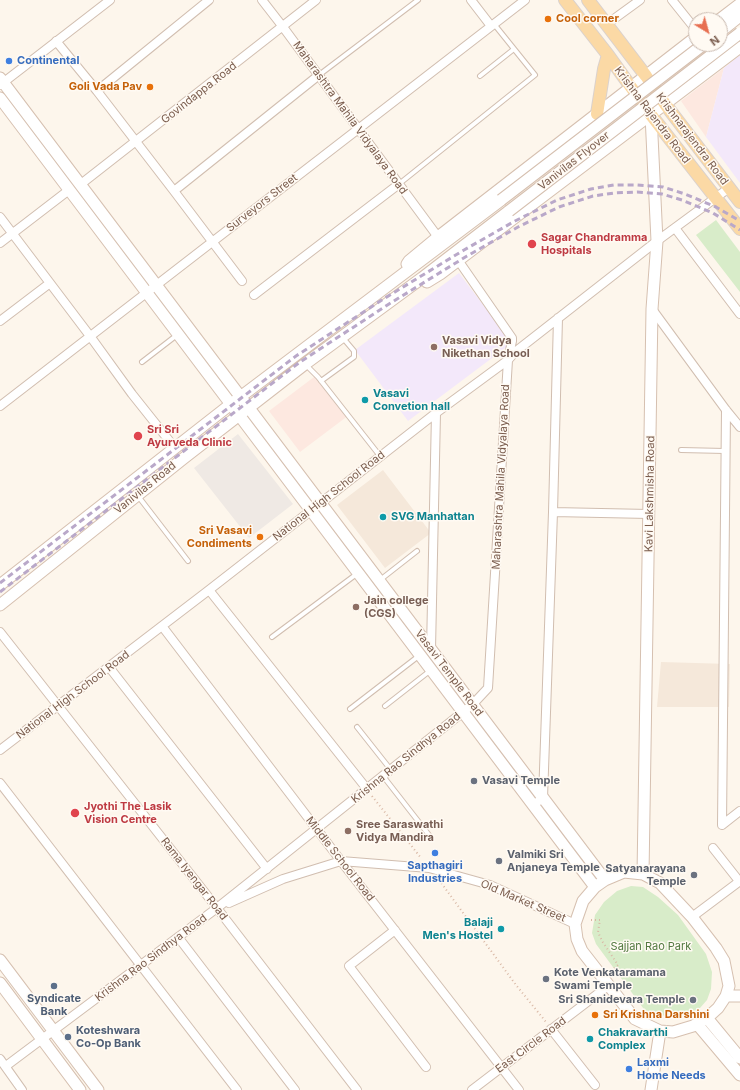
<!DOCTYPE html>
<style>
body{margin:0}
#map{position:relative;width:740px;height:1090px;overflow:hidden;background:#fdf6ec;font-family:Inter,sans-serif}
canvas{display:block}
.north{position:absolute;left:688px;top:12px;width:40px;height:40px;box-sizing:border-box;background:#fffaf3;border:1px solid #cabbb1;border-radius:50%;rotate:143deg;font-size:11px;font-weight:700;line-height:16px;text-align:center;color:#7a5c4d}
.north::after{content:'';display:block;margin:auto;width:14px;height:18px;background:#e76f51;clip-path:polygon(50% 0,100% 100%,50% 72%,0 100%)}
</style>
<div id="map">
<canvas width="740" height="1090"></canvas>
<div class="north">N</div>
</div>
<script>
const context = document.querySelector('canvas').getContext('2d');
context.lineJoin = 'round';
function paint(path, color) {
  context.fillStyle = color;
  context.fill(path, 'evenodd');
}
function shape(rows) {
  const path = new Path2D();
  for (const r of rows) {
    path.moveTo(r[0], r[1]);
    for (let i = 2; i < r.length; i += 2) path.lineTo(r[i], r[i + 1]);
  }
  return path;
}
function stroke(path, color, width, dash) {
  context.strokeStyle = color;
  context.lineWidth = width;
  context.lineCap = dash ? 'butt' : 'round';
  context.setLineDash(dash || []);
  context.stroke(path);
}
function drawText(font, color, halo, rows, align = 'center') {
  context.font = font + ' Inter,sans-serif';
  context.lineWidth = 3;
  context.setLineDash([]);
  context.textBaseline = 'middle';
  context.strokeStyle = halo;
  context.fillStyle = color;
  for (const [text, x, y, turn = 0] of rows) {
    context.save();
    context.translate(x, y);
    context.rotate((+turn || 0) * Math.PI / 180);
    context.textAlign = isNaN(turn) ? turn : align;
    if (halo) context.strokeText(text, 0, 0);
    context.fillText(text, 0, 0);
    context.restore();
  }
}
paint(shape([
 [383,470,431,533,385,568,337,505],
 [661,662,730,664,729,707,657,707]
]), '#f5e8da');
paint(shape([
 [724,68,706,137,681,101],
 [318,374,349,415,300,452,269,411]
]), '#fde8e0');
paint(shape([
 [238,434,293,504,249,538,194,468]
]), '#efe9e4');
paint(shape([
 [740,55,740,183,706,137,724,68],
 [459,273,512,343,408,421,355,350]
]), '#f3e8fa');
paint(shape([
 [716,220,740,252,740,292,696,235],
 [631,886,643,887,658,897,678,915,706,954,712,972,711,989,707,1000,700,1008,689,1014,670,1016,656,1015,646,1012,596,944,592,933,595,915,604,902,617,891]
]), '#d8ecc9');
const lane = shape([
 [319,75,418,0],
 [480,76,514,49],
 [399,184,535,75,494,24],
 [142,362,177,335],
 [306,365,318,377,380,456],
 [321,381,354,357,354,351,343,338],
 [681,450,725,451],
 [138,496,188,561],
 [380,580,417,551],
 [272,637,358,573],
 [385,706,431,670],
 [350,709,420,655],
 [357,727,391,770],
 [383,776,429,835]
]);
const street = shape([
 [262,0,283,27,438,237],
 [471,0,491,26],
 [672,0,696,30],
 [607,24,640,0],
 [56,41,97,91,174,191,242,281],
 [0,85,110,0],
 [97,91,209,0],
 [81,184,316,0],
 [174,191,319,75],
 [0,217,90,336,132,394,175,448],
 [675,228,740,314],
 [0,243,69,190],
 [254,295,399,184],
 [652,309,726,410,740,427],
 [0,321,50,283],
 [0,406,525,0],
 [726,410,722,825,740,811],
 [553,512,649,514],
 [209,590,367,789],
 [162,626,341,861,519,1090],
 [0,632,217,908,357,1090],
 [431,649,436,413],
 [109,667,267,869],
 [0,750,209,590,436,413,508,360,515,352,657,241,729,188],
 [0,783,237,1090],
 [533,805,543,798,553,512,558,318],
 [713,848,739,881],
 [229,903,283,879,341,861,429,868,490,885,575,924],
 [692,917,740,881],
 [395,930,349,966,426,1067],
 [178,937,295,1090],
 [551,1029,595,1085],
 [0,1059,22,1090],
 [6,1066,217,908,463,712,473,704,488,688,508,360,512,341,512,338,458,260],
 [472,1090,608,986]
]);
const secondary = shape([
 [719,20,740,4],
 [720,32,740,16],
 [0,78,605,880],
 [0,98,595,887],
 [407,264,409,261,438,237,696,37],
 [427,282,440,274,740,47],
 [0,585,231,404,501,200],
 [0,605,184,458,305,364,422,278,509,211],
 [624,872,643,874,660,883,692,917,716,948,724,961,729,986,726,996,718,1008,707,1018,693,1026,673,1032,660,1031,635,1019,582,951,577,939,575,924,583,901,595,887,605,880,624,872],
 [643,874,652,309,657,241,651,115],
 [0,960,98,1090],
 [0,983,80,1090],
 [726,996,740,996],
 [707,1018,740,1058],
 [697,1024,740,1075],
 [651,1090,660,1031]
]);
const primary = shape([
 [565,0,608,55,651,115,740,229],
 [588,0,646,76,665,104,740,202],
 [597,114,604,69,608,55]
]);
stroke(lane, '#d1beb0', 6);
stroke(street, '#d1beb0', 10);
stroke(secondary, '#d6c0b0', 13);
stroke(primary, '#dad1cd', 14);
stroke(shape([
 [372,796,421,858],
 [439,880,516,985,546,1022],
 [591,920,600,920,598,932,602,941,618,965,611,971]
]), '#d9b8a5', 2, [1, 3]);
stroke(lane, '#fff', 4);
stroke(street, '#fff', 8);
stroke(secondary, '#fff', 11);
stroke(primary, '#fbd9a5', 12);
stroke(shape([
 [0,583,296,356,385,298,464,250,515,221,557,200,591,189,614,185,637,185,663,187,685,194,716,207,740,221],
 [0,592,300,362,389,304,467,256,518,227,559,207,593,196,614,193,637,192,662,194,682,200,713,213,740,230]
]), '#b9a8c9', 3, [6, 4]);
const secondaryBridge = shape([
 [501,200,704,44],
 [509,211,740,33]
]);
stroke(secondaryBridge, '#d6c0b0', 13, []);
stroke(secondaryBridge, '#fff', 11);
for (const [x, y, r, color] of [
 [548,19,4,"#e8710a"],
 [9,61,4,"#3f7fe0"],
 [150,87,4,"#e8710a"],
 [532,244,5,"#e0444e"],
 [434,347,4,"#8d6e63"],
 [365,400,4,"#0f9aa8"],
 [138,436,5,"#e0444e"],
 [383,517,4,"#0f9aa8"],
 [260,537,4,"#e8710a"],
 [356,607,4,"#8d6e63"],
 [474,781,4,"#6b7280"],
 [75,813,5,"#e0444e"],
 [348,831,4,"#8d6e63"],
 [435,853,4,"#3f7fe0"],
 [499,861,4,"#6b7280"],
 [694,875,4,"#6b7280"],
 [501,929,4,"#0f9aa8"],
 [546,979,4,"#6b7280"],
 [54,986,4,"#5c6f8a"],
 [693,1000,4,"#6b7280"],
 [595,1015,4,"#e8710a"],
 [68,1037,4,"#5c6f8a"],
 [590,1039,4,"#0f9aa8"],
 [629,1069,4,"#3f7fe0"]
]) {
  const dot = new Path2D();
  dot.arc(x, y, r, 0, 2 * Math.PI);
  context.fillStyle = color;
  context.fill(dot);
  stroke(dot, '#fffaf3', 1.5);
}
drawText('bold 11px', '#c56008', '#fffaf3', [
 ["Cool corner",556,19],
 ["Goli Vada Pav",142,87,"right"],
 ["Sri Vasavi",252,531,"right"],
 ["Condiments",252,544,"right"],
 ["Sri Krishna Darshini",603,1015]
], 'left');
drawText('bold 11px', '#366cbe', '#fffaf3', [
 ["Continental",17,61],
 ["Sapthagiri",435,866,"center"],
 ["Industries",435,879,"center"],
 ["Laxmi",637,1063],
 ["Home Needs",637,1076]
], 'left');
drawText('11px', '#7a5c4d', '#fffaf3', [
 ["Govindappa Road",199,93,-38],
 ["Krishna Rajendra Road",652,115,53],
 ["Maharashtra Mahila Vidyalaya Road",350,118,54],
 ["Krishnarajendra Road",692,139,53],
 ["Vanivilas Flyover",574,161,-38],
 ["Surveyors Street",262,203,-38],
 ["Maharashtra Mahila Vidyalaya Road",501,477,-87],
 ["Vanivilas Road",145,488,-39],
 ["Kavi Lakshmisha Road",650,494,-89],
 ["National High School Road",329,496,-38],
 ["Vasavi Temple Road",449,673,53],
 ["National High School Road",73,695,-37],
 ["Krishna Rao Sindhya Road",406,758,-39],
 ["Middle School Road",340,859,52],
 ["Rama Iyengar Road",194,879,52],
 ["Old Market Street",523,901,23],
 ["Krishna Rao Sindhya Road",151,958,-37],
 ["East Circle Road",531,1045,-37]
]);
drawText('bold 11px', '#be3a42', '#fffaf3', [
 ["Sagar Chandramma",541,238],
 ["Hospitals",541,251],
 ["Sri Sri",147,430],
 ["Ayurveda Clinic",147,443],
 ["Jyothi The Lasik",84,807],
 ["Vision Centre",84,820]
], 'left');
drawText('bold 11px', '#785e54', '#fffaf3', [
 ["Vasavi Vidya",442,341],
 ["Nikethan School",442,354],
 ["Jain college",364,601],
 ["(CGS)",364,614],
 ["Sree Saraswathi",356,825],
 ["Vidya Mandira",356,838]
], 'left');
drawText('bold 11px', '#0d838f', '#fffaf3', [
 ["Vasavi",373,394],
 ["Convetion hall",373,407],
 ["SVG Manhattan",391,517],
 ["Balaji",493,923,"right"],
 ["Men's Hostel",493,936,"right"],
 ["Chakravarthi",598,1033],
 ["Complex",598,1046]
], 'left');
drawText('bold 11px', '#5b616d', '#fffaf3', [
 ["Vasavi Temple",482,781],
 ["Valmiki Sri",507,855],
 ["Anjaneya Temple",507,868],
 ["Satyanarayana",686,869,"right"],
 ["Temple",686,882,"right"],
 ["Kote Venkataramana",554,973],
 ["Swami Temple",554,986],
 ["Sri Shanidevara Temple",685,1000,"right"]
], 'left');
drawText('11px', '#537a41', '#fffaf3', [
 ["Sajjan Rao Park",651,947]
]);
drawText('bold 11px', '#4e5e75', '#fffaf3', [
 ["Syndicate",54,999],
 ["Bank",54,1012],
 ["Koteshwara",76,1031,"left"],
 ["Co-Op Bank",76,1044,"left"]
]);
</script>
